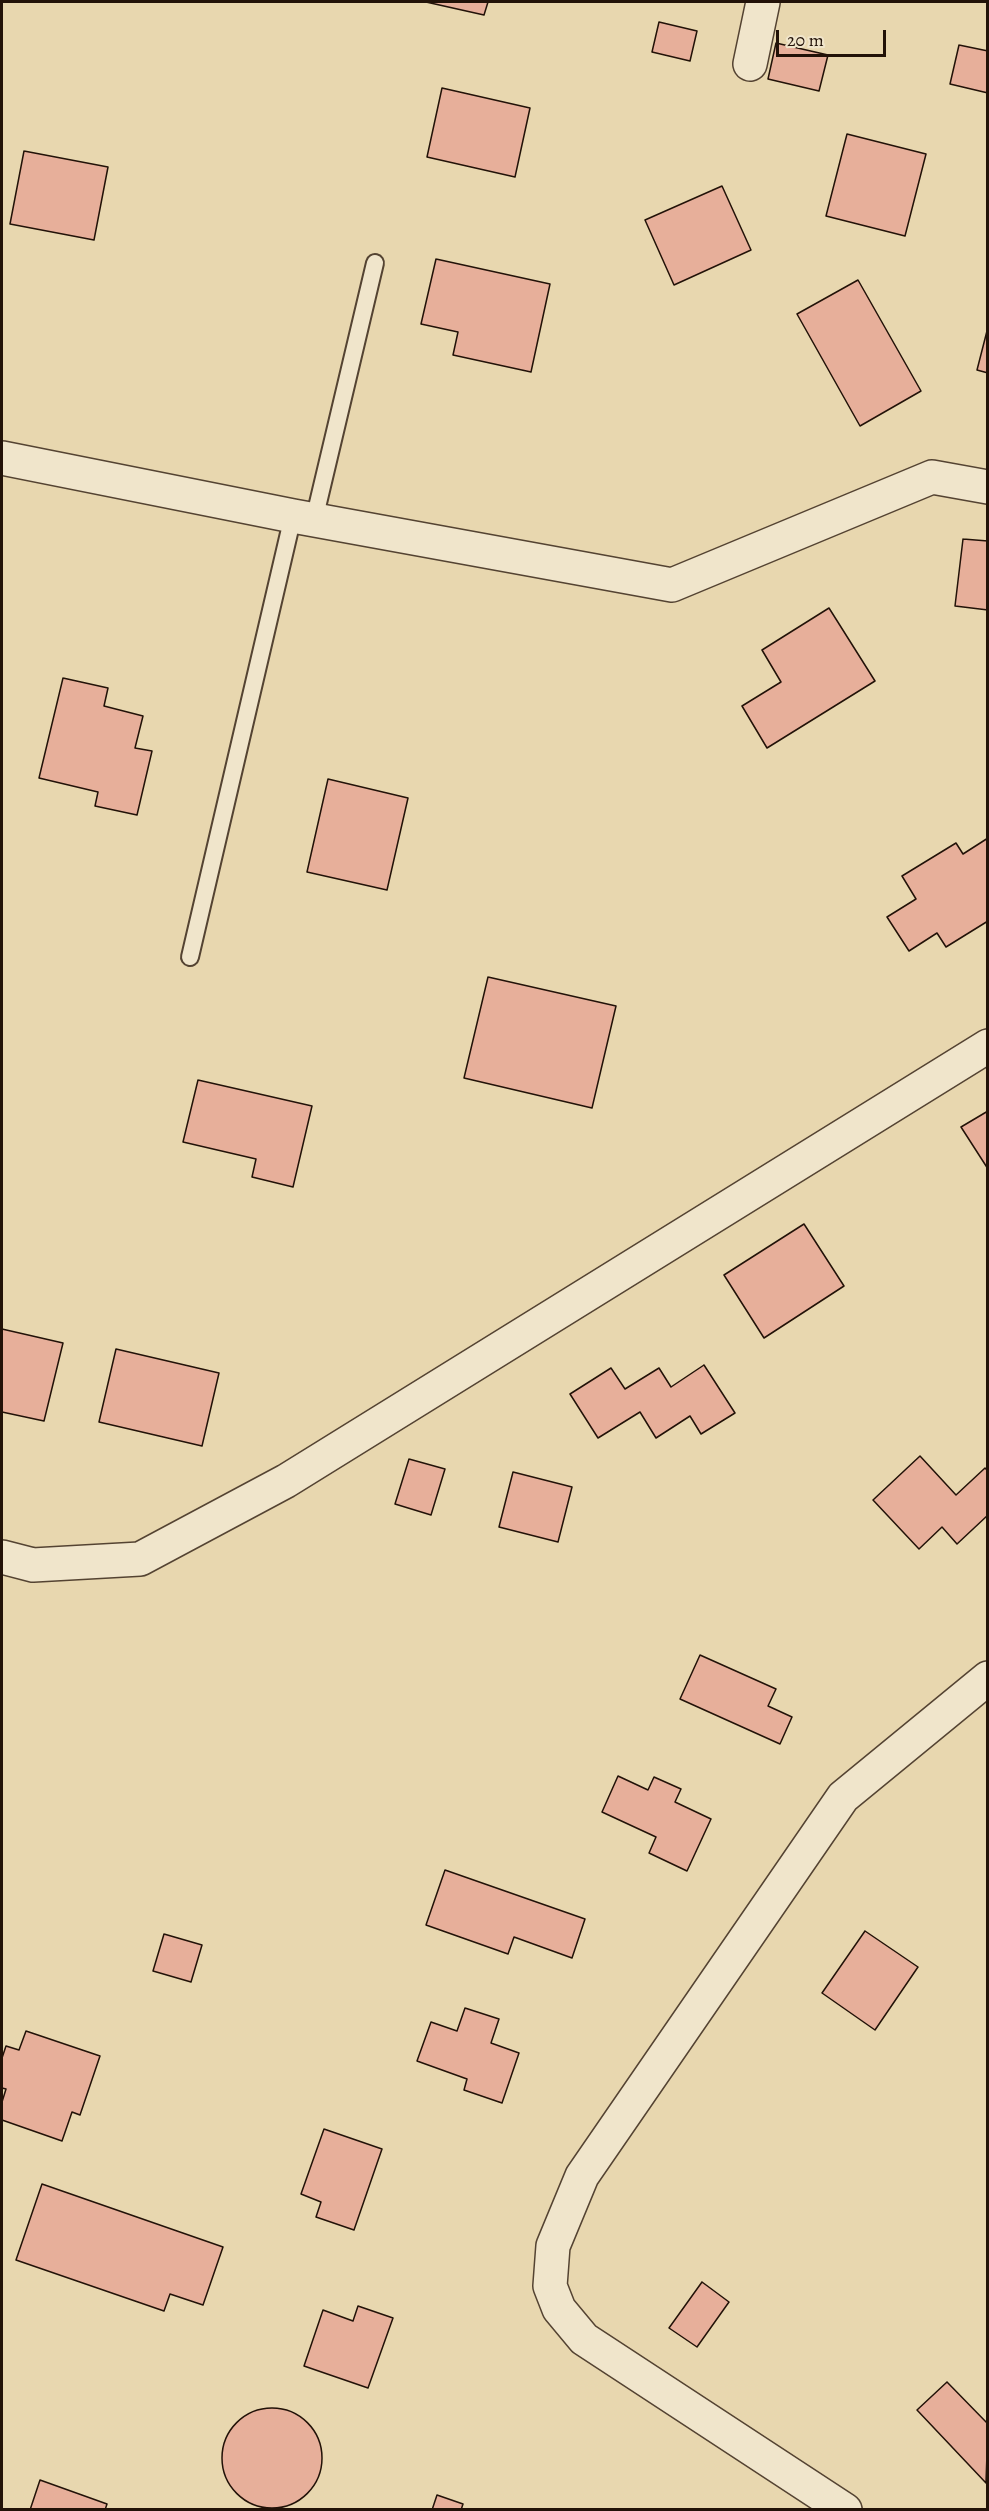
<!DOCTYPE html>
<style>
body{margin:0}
#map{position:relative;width:989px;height:2511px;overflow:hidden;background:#e8d7af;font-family:Alegreya,serif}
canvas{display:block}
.frame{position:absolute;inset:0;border:3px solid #221208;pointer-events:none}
.scale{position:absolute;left:776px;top:30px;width:110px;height:27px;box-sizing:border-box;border:3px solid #221208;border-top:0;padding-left:8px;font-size:18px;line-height:21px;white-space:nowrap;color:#221208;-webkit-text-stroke:4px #f0e5cb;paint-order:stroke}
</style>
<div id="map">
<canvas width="989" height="2511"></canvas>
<div class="frame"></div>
<div class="scale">20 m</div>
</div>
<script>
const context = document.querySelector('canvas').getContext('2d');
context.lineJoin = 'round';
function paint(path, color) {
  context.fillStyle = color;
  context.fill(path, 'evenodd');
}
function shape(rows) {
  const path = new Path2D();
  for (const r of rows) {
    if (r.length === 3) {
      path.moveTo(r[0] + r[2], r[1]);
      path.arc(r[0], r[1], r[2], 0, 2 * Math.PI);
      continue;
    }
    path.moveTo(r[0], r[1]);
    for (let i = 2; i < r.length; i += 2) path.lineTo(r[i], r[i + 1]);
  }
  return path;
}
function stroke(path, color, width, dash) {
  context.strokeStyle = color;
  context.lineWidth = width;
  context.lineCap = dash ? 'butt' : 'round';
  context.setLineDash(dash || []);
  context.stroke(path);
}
const building = shape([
 [426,2,488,2,484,15,426,2],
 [659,22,697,31,690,61,652,52,659,22],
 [776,43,828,55,819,91,768,79,776,43],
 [959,45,988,51,988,93,950,84,959,45],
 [442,88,530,108,515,177,427,157,442,88],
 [847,134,926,154,905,236,826,216,847,134],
 [24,151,108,167,94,240,10,224,24,151],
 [722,186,751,250,674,285,645,220,722,186],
 [436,259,550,284,531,372,453,355,458,332,421,324,436,259],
 [858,280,921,391,860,426,797,314,858,280],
 [988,327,988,373,977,370,988,327],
 [963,539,988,541,988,610,955,606,963,539],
 [829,608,875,681,767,748,742,706,781,682,762,650,829,608],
 [63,678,108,688,104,706,143,716,135,748,152,751,137,815,95,806,98,792,39,778,63,678],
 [328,779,408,798,387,890,307,872,328,779],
 [988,838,988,921,946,947,937,933,909,951,887,917,916,899,902,876,956,843,963,854,988,838],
 [488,977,616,1006,592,1108,464,1078,488,977],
 [198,1080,312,1106,293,1187,252,1177,256,1159,183,1142,198,1080],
 [988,1111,988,1169,961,1127,988,1111],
 [804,1224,844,1286,764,1338,724,1275,804,1224],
 [2,1329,63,1343,44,1421,2,1412,2,1329],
 [116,1349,219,1373,202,1446,99,1422,116,1349],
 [704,1365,735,1413,701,1434,690,1416,656,1438,640,1412,598,1438,570,1394,611,1368,625,1389,659,1368,671,1387,704,1365],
 [920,1456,956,1495,985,1468,988,1471,988,1515,957,1544,942,1527,919,1549,873,1500,920,1456],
 [409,1459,445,1469,431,1515,395,1504,409,1459],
 [513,1472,572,1487,558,1542,499,1527,513,1472],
 [700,1655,776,1689,768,1706,792,1717,780,1744,680,1699,700,1655],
 [618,1776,648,1790,654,1777,681,1789,675,1802,711,1819,687,1871,649,1853,656,1837,602,1812,618,1776],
 [445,1870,585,1919,572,1958,514,1937,508,1954,426,1925,445,1870],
 [865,1931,918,1967,875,2030,822,1993,865,1931],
 [164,1934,202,1945,191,1982,153,1971,164,1934],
 [465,2008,499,2019,491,2043,519,2053,502,2103,464,2090,467,2079,417,2061,431,2022,457,2031,465,2008],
 [26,2031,100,2056,80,2115,72,2112,62,2141,2,2120,2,2102,6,2089,2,2088,2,2058,6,2046,19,2050,26,2031],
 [324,2129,382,2149,354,2230,316,2217,321,2202,301,2194,324,2129],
 [42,2184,223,2247,203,2305,170,2294,164,2311,16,2260,42,2184],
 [702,2282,729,2302,697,2347,669,2328,702,2282],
 [358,2306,393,2318,368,2388,304,2366,323,2310,353,2321,358,2306],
 [947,2382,988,2424,986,2483,917,2410,947,2382],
 [272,2458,50],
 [40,2480,107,2504,105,2510,30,2510,40,2480],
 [437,2495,463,2504,461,2510,432,2510,437,2495]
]);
paint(building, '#e7af9a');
stroke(building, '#221208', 1.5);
const lane = shape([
 [314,520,375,263],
 [190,957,293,516]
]);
const street = shape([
 [750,64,763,2],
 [2,458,293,516,672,585,932,477,988,487],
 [2,1557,33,1565,140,1559,286,1481,988,1046],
 [845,2510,584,2339,559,2309,550,2286,553,2246,582,2176,843,1797,988,1678]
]);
stroke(lane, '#544332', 20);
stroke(street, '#544332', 36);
stroke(lane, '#f0e5cb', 16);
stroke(street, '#f0e5cb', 33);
</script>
